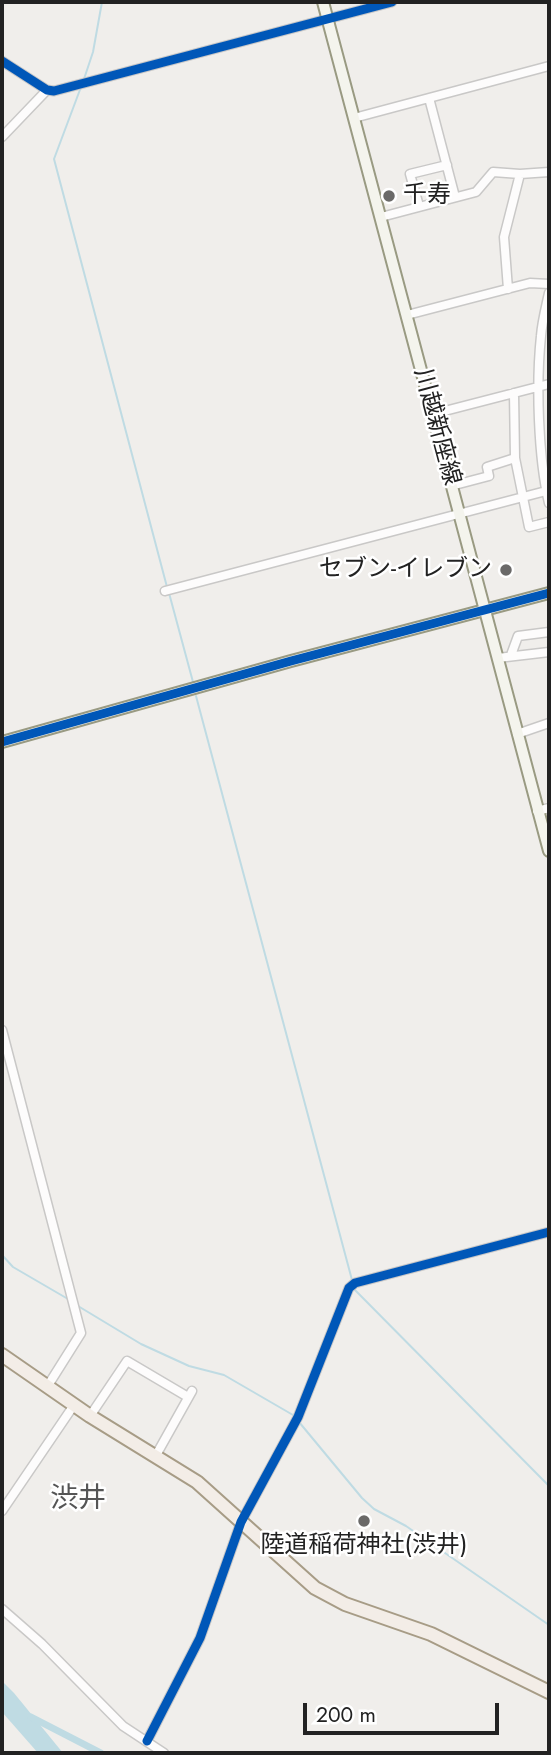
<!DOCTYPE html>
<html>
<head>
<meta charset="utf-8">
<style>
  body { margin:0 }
  #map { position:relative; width:551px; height:1755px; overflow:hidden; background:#f0eeeb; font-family:Jost,sans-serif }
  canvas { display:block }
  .frame { position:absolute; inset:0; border:4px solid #222; pointer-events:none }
  .scale { position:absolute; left:303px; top:1703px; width:196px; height:32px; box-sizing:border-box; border:4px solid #222; border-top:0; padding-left:9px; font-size:21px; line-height:24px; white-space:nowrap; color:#222; -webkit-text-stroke:5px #fff; paint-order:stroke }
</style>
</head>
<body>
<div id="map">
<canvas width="551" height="1755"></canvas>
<div class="frame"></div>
<div class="scale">200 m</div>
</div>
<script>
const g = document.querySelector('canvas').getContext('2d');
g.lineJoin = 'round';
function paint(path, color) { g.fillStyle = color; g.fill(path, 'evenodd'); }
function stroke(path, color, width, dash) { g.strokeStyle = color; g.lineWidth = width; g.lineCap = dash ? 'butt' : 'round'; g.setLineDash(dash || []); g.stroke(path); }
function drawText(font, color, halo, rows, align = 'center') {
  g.font = font + ' Jost,"Noto Sans JP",sans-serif'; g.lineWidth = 5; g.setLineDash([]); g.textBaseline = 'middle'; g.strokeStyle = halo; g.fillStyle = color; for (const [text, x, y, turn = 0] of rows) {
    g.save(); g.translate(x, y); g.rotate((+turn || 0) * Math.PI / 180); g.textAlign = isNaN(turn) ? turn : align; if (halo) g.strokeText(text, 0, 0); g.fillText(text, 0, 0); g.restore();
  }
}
const water = new Path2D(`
  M2 1681 14 1693 63 1753H38L2 1712Z`);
const stream = new Path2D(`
  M84 79 93 52 102 2
  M81 87 54 159 167 587
  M169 593 193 682
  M196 696 352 1280
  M2 1255 13 1267 68 1299
  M354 1289 549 1486
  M78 1306 141 1344 189 1366 224 1375 293 1415
  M299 1422 362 1498 374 1509 406 1526 549 1625`);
const canal = new Path2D(`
  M31 1717 101 1753`);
const street = new Path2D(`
  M2 61 47 90 54 91 392 2
  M429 98 455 197
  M354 118 549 66
  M2 137 47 90
  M419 206 410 174 447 165
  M381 217 476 192 493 172 520 174 549 172
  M508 289 504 237 520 174
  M549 293C546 307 542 322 541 336 536 383 538 457 549 503
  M407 315 530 283 549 284
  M514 393 515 458 529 527 549 522
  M433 414 549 384
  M451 486 489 476 487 467 515 458
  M165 591 546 491
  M511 655 518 636 549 632
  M498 658 549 652
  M517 734 549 723
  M537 811 549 808
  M2 1030 81 1333 47 1387
  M90 1416 127 1361 188 1397
  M155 1457 192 1391
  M2 1511 74 1405
  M2 1609 42 1644 123 1726 164 1753
  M147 1741 200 1638 241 1522 298 1417 349 1288 355 1283 549 1232`);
const secondary = new Path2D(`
  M323 2 549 851
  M2 742 291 661 549 593`);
const primary = new Path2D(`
  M2 1355 90 1416 197 1482 315 1588 345 1604 431 1634 549 1692`);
const cycleway = new Path2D(`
  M2 61 47 90 54 91 392 2
  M2 742 291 661 549 593
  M147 1741 200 1638 241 1522 298 1417 349 1288 355 1283 549 1232`);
const markers = [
  [389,196,7,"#6a6968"],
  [506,570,7,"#6a6968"],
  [364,1521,7,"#6a6968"]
];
const poiNames = [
  ["千寿",403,196],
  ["セブン-イレブン",492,570,"right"],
  ["陸道稲荷神社(渋井)",364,1546,"center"]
];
const streetNames = [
  ["川越新座線",436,427,75]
];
const quarterNames = [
  ["渋井",78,1500]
];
paint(water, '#bfdbe3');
stroke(stream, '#bfdbe3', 2);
stroke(canal, '#bfdbe3', 7);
stroke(street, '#c9c8c7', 11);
stroke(secondary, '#999a82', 14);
stroke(primary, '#a79c86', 16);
stroke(street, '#fdfcfc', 8);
stroke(secondary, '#f4f4ed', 10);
stroke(primary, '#f3ede7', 12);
stroke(cycleway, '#0057b8', 9);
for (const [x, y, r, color] of markers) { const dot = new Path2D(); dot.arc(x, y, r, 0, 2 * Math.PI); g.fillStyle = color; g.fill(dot); stroke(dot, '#fff', 2.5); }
drawText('24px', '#222', '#fff', poiNames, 'left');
drawText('24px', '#222', '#fff', streetNames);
drawText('28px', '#555', '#fff', quarterNames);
</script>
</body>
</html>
